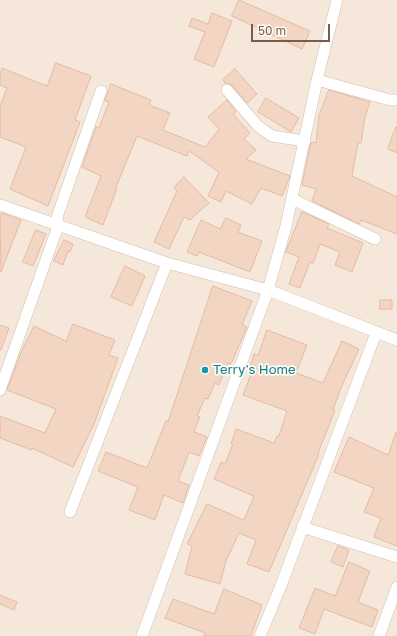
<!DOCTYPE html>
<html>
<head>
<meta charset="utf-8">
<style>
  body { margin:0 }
  #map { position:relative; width:397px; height:636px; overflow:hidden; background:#fdf6ec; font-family:"Golos Text",sans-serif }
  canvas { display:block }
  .scale { position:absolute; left:251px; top:24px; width:79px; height:18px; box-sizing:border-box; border:2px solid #7a5c4d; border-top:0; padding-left:5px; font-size:12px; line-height:14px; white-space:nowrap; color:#7a5c4d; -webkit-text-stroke:3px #fffaf3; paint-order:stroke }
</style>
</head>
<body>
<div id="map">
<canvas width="397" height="636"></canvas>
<div class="scale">50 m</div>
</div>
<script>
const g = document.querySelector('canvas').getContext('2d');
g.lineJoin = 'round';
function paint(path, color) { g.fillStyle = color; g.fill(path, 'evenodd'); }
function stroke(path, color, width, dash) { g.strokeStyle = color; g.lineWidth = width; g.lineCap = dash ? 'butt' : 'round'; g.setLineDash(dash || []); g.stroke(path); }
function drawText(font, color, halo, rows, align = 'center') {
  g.font = font + ' "Golos Text",sans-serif'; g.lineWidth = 3.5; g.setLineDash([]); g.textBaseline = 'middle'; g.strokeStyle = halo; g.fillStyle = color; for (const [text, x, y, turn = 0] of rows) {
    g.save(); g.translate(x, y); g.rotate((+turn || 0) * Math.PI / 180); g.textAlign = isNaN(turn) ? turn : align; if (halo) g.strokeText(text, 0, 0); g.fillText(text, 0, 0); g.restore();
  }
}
const residential = new Path2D(`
  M0 0H397V636H0Z`);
const building = new Path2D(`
  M239 0 310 31 302 49 232 16Z
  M212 13 232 21 214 67 194 59 205 32 189 26 192 18 208 24Z
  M56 63 91 76 75 120 80 122 48 206 10 189 26 147 0 137V106L7 88 0 85V74L2 68 47 86Z
  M235 69 257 94 247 103 232 85 225 83 223 80Z
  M111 84 151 100 149 105 170 113 163 130 205 147 219 129 208 117 227 100 236 112 233 114 250 133 244 139 256 150 246 159 290 176 282 196 261 188 252 204 226 191 221 202 208 196 219 172 189 151 187 156 137 136 116 187 117 188 103 225 85 217 101 176 82 167 96 127 99 128 109 102 105 101Z
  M329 90 370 102 365 117 361 143H358L352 176 397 197V234L361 220 359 224 312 201 316 189 302 185 310 146 312 142 316 143 319 116Z
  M266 98 299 118 291 132 258 112Z
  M396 127H397V153L388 149Z
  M184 177 209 203 190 220 184 217 169 249 154 242 177 191 174 188Z
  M302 212 329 224 327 228 363 243 352 272 335 265 340 252 320 244 313 263 310 262 300 288 289 284 299 257 286 252Z
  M2 213 21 220 1 272 0 220Z
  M226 218 241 225 238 232 262 241 250 272 199 252 197 256 187 252 201 220 220 229Z
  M36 230 46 234 33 266 23 262Z
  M64 240 73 244 70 252 68 251 63 265 54 261Z
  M125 266 145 276 132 306 111 297Z
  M213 286 252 301 242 325 247 327 231 364 228 363 219 385 215 383 208 399 205 398 197 416 200 417 194 432 207 437 199 456 189 452 178 481 189 485 183 503 164 495 155 520 129 510 138 487 98 471 106 452 147 468 166 421H168Z
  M380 300H392V309H380Z
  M73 324 115 340 109 355 118 358 94 424 73 467 32 448 31 450 0 438V416L45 433 56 409 7 390 22 350 34 326 66 341Z
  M0 325 9 328 1 350H0Z
  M267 330 307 345 296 373 323 383 342 341 359 349 340 390 333 410H335L318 453 319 454 269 572 247 564 256 540 239 533 226 561 220 584 185 574 192 546 187 544 207 504 244 520 254 496 214 479 221 462 225 464 233 444H231L236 429 274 443 277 436H279L287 411 243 395 251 374 248 373 254 354 258 355Z
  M396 433H397V546L374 537 381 518 364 512 374 488 334 472 349 437 388 455Z
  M338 546 349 550 343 567 331 562Z
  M349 562 370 571 358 602 378 610 372 627 324 609 315 634 299 628 315 588 335 596Z
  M224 589 262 605 251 636H204L205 633 165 618 173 599 214 614Z
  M0 595 17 602 14 610 0 604Z`);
const street = new Path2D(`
  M317 80 390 100H397
  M227 90 258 126 272 136 305 141
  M292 199 375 239
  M0 205 167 263 268 290 397 340
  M0 390 58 226 57 217 101 91
  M70 512 167 263
  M302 527 397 557
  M142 636 268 290 286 226 317 80 337 0
  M260 636 280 588 376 333
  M379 636 397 587`);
const markers = [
  [205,370,4,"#0f9aa8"]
];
const cultureNames = [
  ["Terry's Home",213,370]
];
paint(residential, '#f5e8da');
paint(building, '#f3d5c3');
stroke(building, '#e6bba3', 1);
stroke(street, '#d1beb0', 12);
stroke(street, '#fff', 11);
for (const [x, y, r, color] of markers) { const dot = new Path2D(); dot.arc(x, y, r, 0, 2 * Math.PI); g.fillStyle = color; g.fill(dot); stroke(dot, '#fffaf3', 1.5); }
drawText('13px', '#0d838f', '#fffaf3', cultureNames, 'left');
</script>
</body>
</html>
